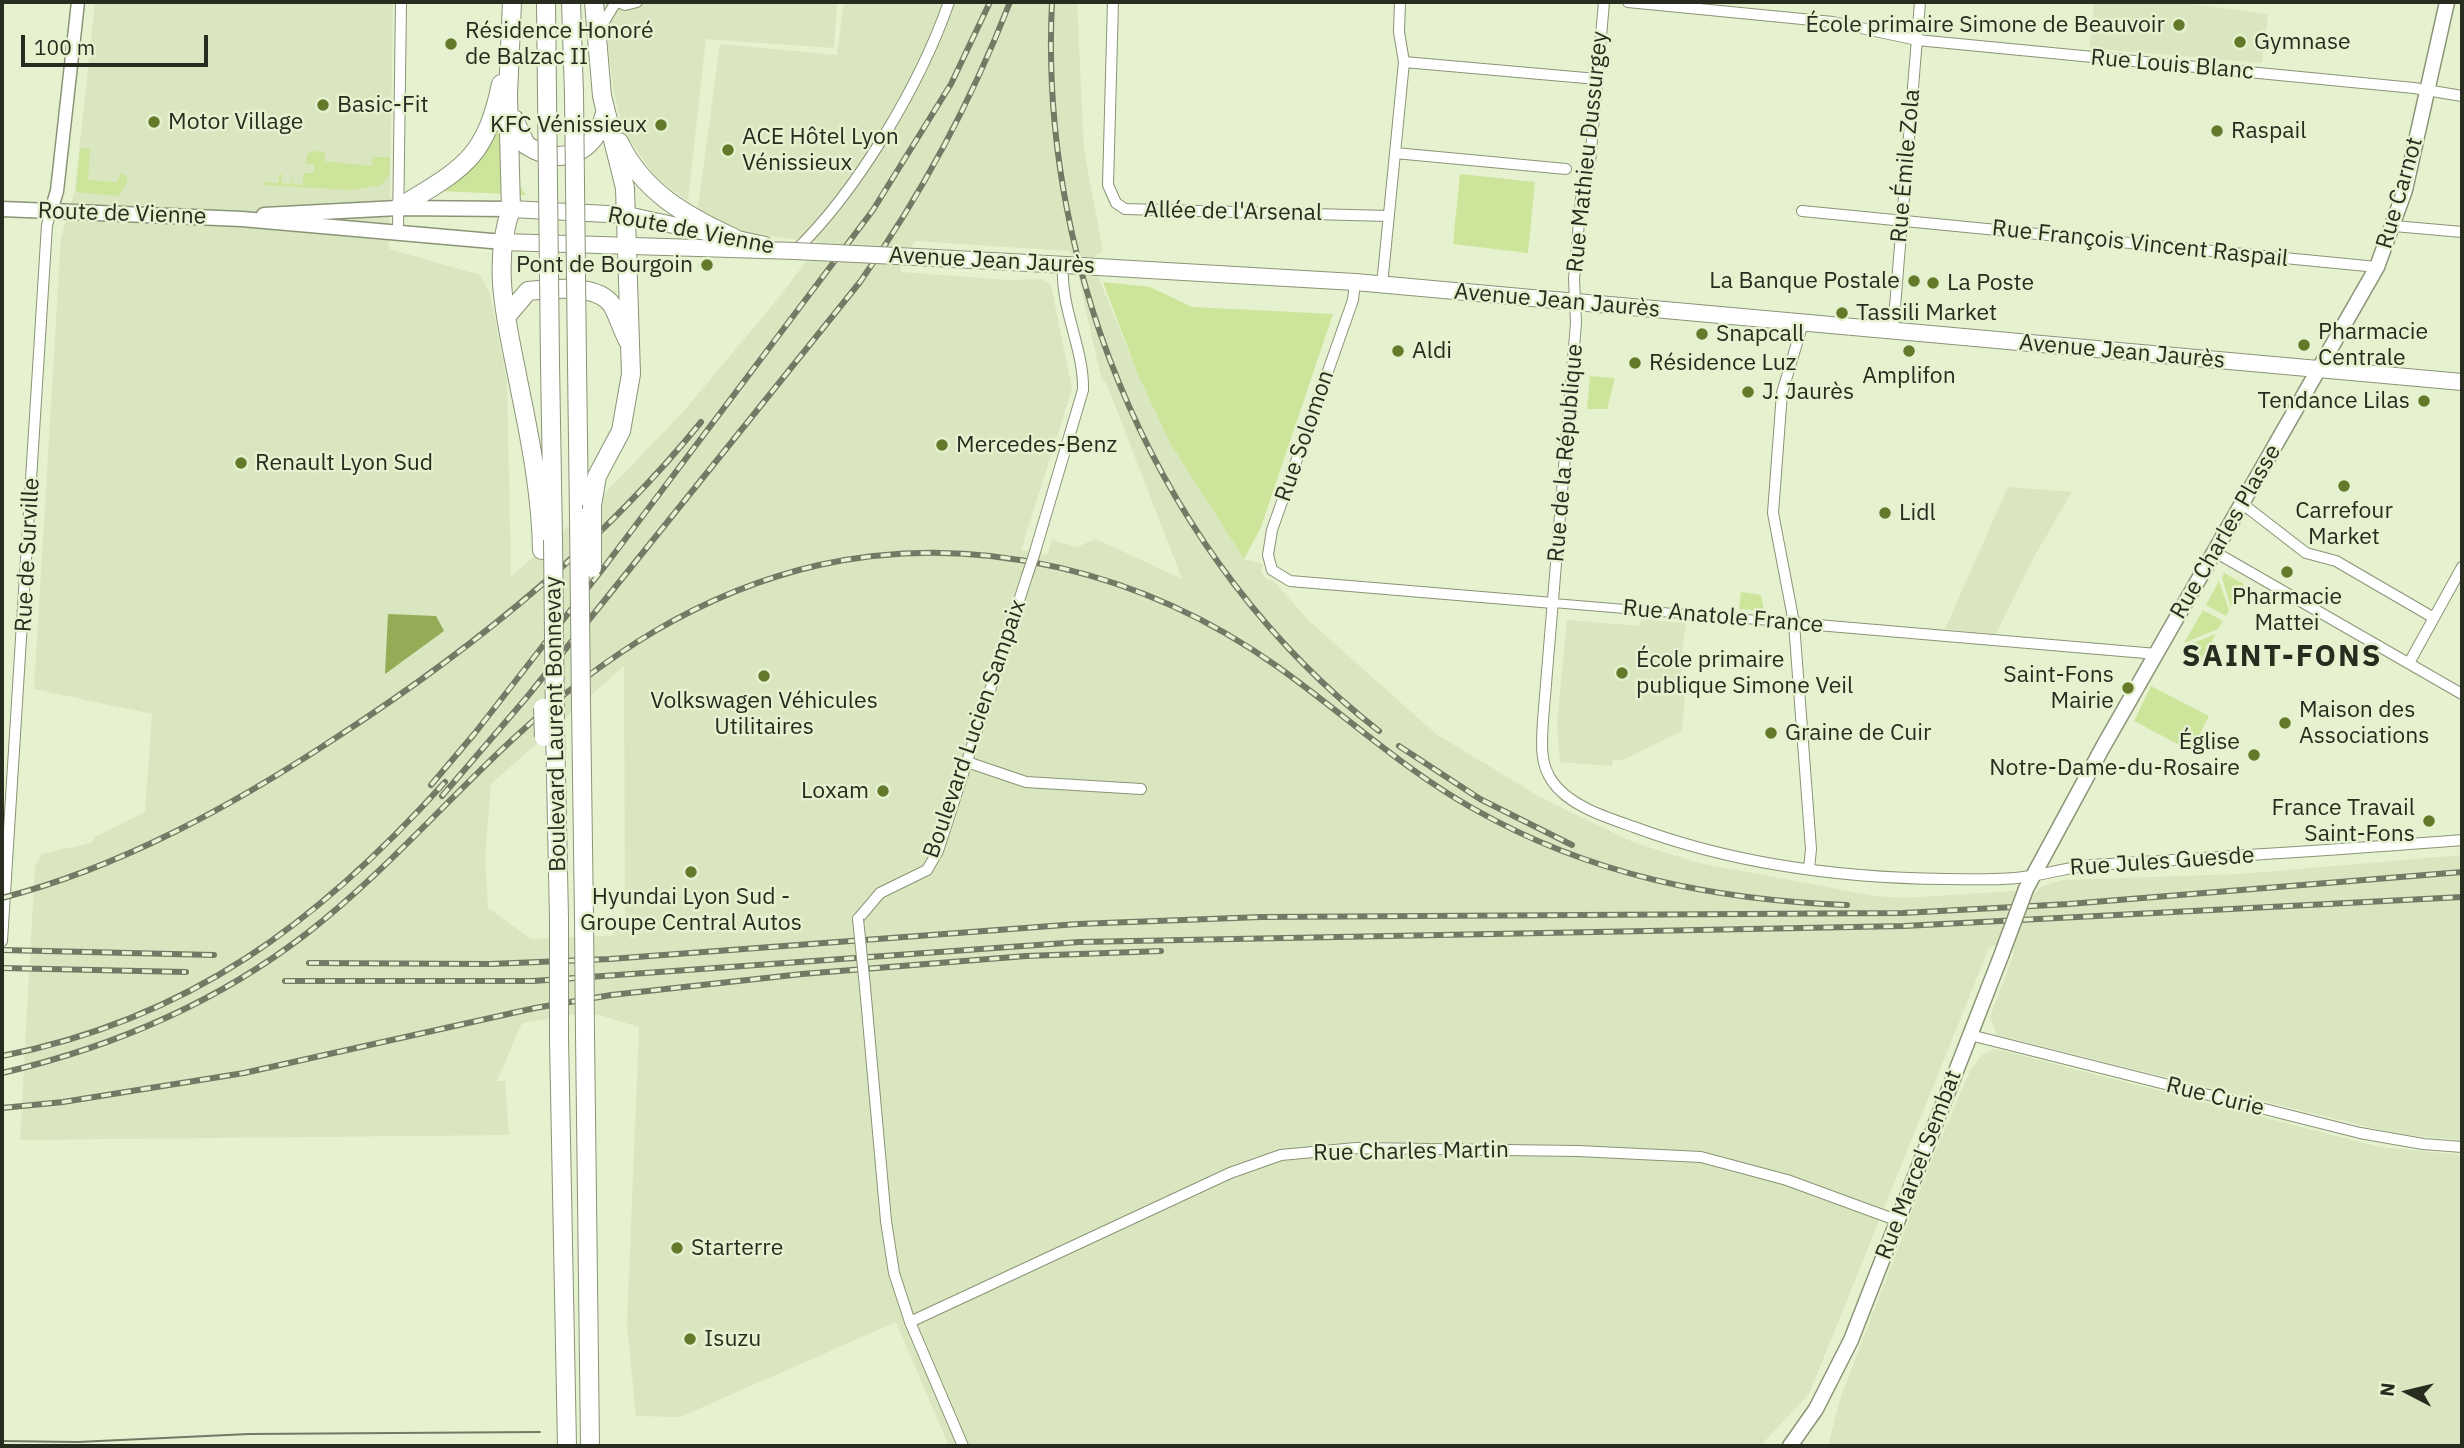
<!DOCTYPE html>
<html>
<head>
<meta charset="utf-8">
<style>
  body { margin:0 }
  #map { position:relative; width:2464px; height:1448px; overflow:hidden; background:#e6f1d0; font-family:"IBM Plex Sans",sans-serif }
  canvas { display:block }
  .frame { position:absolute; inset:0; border:4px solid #282c1f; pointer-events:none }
  .north { position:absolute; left:2373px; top:1357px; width:70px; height:70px; -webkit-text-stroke:5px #e6f1d0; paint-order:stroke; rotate:277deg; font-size:19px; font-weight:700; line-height:28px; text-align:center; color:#282c1f }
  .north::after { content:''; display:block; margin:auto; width:24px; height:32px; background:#282c1f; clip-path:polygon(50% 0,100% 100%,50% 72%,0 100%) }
  .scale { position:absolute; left:21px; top:35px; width:187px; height:32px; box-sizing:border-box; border:4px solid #282c1f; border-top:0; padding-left:9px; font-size:21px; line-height:24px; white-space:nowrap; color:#282c1f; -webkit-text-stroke:5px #e6f1d0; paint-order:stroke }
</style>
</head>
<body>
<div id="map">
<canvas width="2464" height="1448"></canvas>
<div class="frame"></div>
<div class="north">N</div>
<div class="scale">100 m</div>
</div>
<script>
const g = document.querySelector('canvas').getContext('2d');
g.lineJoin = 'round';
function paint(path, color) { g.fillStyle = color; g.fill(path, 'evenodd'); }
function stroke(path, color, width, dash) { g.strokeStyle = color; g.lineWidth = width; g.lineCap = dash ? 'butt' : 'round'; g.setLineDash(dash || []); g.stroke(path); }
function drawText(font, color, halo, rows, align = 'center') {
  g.font = font + ' "IBM Plex Sans",sans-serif'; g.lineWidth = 5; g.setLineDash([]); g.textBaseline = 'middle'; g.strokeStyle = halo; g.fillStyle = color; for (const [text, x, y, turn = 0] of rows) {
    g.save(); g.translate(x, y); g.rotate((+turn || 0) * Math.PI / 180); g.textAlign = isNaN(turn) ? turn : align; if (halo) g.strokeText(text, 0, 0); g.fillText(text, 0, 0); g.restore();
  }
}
const built = new Path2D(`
  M95 2H393L389 249 480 275 490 294 507 381 511 577 603 495 683 412 781 295 820 242 739 233 697 214 720 44 837 55 844 2H1077L1084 150 1103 251 1091 259 1138 375 1170 443 1244 559 1263 564 1261 572 1267 580H1273L1308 620 1436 734 1540 797 1635 843 1699 863 1875 896 1904 898 2015 891 2017 897H2032L2040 887 2063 880 2241 874 2462 855V1140L2397 1134 1997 1035 1990 1017 2014 953 2012 946 1999 943 1989 948 1809 1394 1760 1446H949L896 1322 680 1417 636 1416 627 1325 639 1027 589 1012 522 1023 497 1081H505L509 1135 20 1140 35 866 42 854 91 843 95 837 145 812 152 714 34 689 61 238 75 190ZM915 241 1069 251 1074 258 1102 381 1106 382 1182 579 1096 539 1077 547 1052 540 1047 555 1021 550 1072 389 1051 285 1042 279 1009 280 901 272V265ZM624 666 625 919 611 936 531 939 488 908 485 856 491 784Z
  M603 2H837L834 48 706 39 688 201 656 178 624 132 614 94Z
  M2094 2H2177L2268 14 2262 63 2090 48Z
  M2008 487 2072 492 2031 562 1996 634 1945 629Z
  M1641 619 1686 623 1682 652 1687 653 1675 692 1685 694 1682 731 1623 760 1613 759 1612 766 1560 762 1557 724 1567 620 1640 626Z
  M1995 1049 2380 1147 2462 1155V1446H1828L1841 1396 1933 1157 1970 1071 1982 1055Z`);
const green = new Path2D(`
  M500 120 509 171 526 195 441 191C469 171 484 151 500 120Z
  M80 148 90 149 88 180 117 182 120 173 127 176V182L118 196 76 192Z
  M309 151 325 152 324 161 372 166 373 157H390V175L381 185 350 190 263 185V182L278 183 279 174H282L281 183 291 184 294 175 293 184 302 185 304 173H314V164L305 163Z
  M1460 174 1535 182 1528 253 1453 244Z
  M1103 282 1150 287 1192 307 1333 314 1261 527 1244 559 1170 443 1138 375Z
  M1590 376 1615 378 1607 409H1587Z
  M2224 573 2244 584 2231 607 2222 578Z
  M2219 581 2229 610 2226 616 2206 605Z
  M1741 592 1761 595 1764 611 1739 609Z
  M2203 610 2223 621 2218 629 2184 643Z
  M2216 634 2200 661 2180 650 2182 647Z
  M2151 686 2209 716 2191 751 2134 721Z`);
const water = new Path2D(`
  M388 614 436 616 444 631 385 674Z`);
const pedestrian = new Path2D(`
  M1553 603 1794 623`);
const minor = new Path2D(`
  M618 2 625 5 637 2
  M1113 2 1108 185 1116 203 1125 209 1388 216
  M1400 2 1399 32 1404 62 1597 79
  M1604 2 1590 162 1581 199 1574 279 1576 323 1543 720C1542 741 1539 762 1552 781 1569 806 1606 817 1634 827 1733 864 1840 878 1946 879 1973 879 2003 881 2030 876 2051 873 2071 867 2092 865 2216 857 2339 850 2462 840
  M1628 2 1833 22 1917 40 2414 88 2462 96
  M600 28 616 2
  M1395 153 1566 169
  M1802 211 2377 267
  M2394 226 2462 232
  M398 231 401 2
  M795 251C858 190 920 85 949 2
  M1355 282 1353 300 1272 530 1268 555 1272 570 1290 581 1553 603
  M1382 285 1404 62
  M1803 323 1782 393 1773 513 1794 623 1811 849 1809 869
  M1893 331 1920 2
  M2244 505 2306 553 2336 561 2434 618
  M2215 552 2462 694
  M1034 555 1083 390C1084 348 1060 308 1063 265
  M1794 623 2157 654
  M2409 663 2462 567
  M967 762 1026 782 1141 789
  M858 919 880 893 927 870 938 851 1027 576
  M2 941 47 225 51 211
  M865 987 886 1221 894 1273 910 1322 963 1446
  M1970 1035 2360 1133 2423 1144 2462 1147
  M910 1322 1230 1173 1281 1155 1356 1148 1578 1151 1701 1157 1787 1180 1896 1220`);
const tertiary = new Path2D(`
  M51 211 57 191 78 2`);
const secondary = new Path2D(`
  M2 209 242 219 503 242
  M264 215 398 208 511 209
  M2026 889 2104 745 2377 267 2405 190 2447 2
  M1790 1446 1816 1409 1851 1340 2001 956`);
const primary = new Path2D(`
  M511 209 627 215 765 245
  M503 242 795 251
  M917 257 1066 265
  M1098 267 1355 282 2462 382`);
const trunk = new Path2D(`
  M512 2 508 95 511 209C490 269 509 330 520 390 531 443 541 496 542 550
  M546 2 547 94
  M571 2 574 94
  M514 119 526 145C562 168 595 153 605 113
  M619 142C643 192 686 216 734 238
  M398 208C461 169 485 161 501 84
  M506 317 528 291C551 289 597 283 612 305 618 316 622 329 628 341
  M550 363 553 540
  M577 364 579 517
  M592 505 597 476 621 431 631 374 625 188 602 96 594 2
  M581 704 584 918
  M555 727 559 919
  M585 1034 590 1446
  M559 1039 567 1446`);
const tram = new Path2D(`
  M2 1441 78 1442 249 1434 540 1432`);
const rail = new Path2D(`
  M1052 2C1038 276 1162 562 1379 731
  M1399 746 1480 799 1572 845
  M431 785 475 733 605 566 873 210 951 84 990 2
  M442 796 527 697 860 282C922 194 971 102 1010 2
  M2 898C121 867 232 806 334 739 470 651 599 548 701 422
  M2 950 214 955
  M309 963 490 964 610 959 1078 924 1261 917 1903 913 2069 904 2462 872
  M2 968 186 972
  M285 981H533L1079 942 1904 926 2462 897
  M2 1056C190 1019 319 922 445 782
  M2 1073C113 1047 215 1004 306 934 381 876 443 804 512 740 601 657 700 592 819 565 980 530 1146 573 1278 667 1344 714 1404 770 1474 809 1590 875 1715 900 1847 905
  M2 1108 63 1102 244 1073 535 1008 611 995 802 974 1026 956 1161 951`);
const minorBridge = new Path2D(`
  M1027 576 1034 555
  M858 919 865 987`);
const secondaryBridge = new Path2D(`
  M2001 956 2026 889`);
const primaryBridge = new Path2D(`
  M795 251 917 257
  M1066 265 1098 267`);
const trunkBridge = new Path2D(`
  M547 94 550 363
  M574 94 577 364
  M592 505V568
  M579 517 581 704
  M553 540 555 727
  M543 708 544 737
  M584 918 585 1034
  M559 919V1039`);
const markers = [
  [2179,25,7,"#647a2a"],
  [2240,42,7,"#647a2a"],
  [451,44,7,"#647a2a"],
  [323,105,7,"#647a2a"],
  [154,122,7,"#647a2a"],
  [661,125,7,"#647a2a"],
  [2217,131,7,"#647a2a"],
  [728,150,7,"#647a2a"],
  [707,265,7,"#647a2a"],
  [1914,281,7,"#647a2a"],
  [1933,283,7,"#647a2a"],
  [1842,313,7,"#647a2a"],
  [1702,334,7,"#647a2a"],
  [2304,345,7,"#647a2a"],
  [1398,351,7,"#647a2a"],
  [1909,351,7,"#647a2a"],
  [1635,363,7,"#647a2a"],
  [1748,392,7,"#647a2a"],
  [2424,401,7,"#647a2a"],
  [942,445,7,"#647a2a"],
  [241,463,7,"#647a2a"],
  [2344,486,7,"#647a2a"],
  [1885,513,7,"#647a2a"],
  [2287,572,7,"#647a2a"],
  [1622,673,7,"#647a2a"],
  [764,676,7,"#647a2a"],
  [2128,688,7,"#647a2a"],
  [2285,723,7,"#647a2a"],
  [1771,733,7,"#647a2a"],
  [2254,755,7,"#647a2a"],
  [883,791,7,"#647a2a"],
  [2429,821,7,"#647a2a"],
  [691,872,7,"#647a2a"],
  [677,1248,7,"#647a2a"],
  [690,1339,7,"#647a2a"]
];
const poiNames = [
  ["École primaire Simone de Beauvoir",2165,25,"right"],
  ["Résidence Honoré",465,31],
  ["de Balzac II",465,57],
  ["Gymnase",2254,42],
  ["Basic-Fit",337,105],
  ["Motor Village",168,122],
  ["KFC Vénissieux",647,125,"right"],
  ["Raspail",2231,131],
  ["ACE Hôtel Lyon",742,137],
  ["Vénissieux",742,163],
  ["Pont de Bourgoin",693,265,"right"],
  ["La Banque Postale",1900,281,"right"],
  ["La Poste",1947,283],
  ["Tassili Market",1856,313],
  ["Pharmacie",2318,332],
  ["Centrale",2318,358],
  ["Snapcall",1716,334],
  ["Aldi",1412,351],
  ["Résidence Luz",1649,363],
  ["Amplifon",1909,376,"center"],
  ["J. Jaurès",1762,392],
  ["Tendance Lilas",2410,401,"right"],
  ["Mercedes-Benz",956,445],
  ["Renault Lyon Sud",255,463],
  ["Carrefour",2344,511,"center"],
  ["Market",2344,537,"center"],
  ["Lidl",1899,513],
  ["Pharmacie",2287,597,"center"],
  ["Mattei",2287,623,"center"],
  ["École primaire",1636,660],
  ["publique Simone Veil",1636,686],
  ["Saint-Fons",2114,675,"right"],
  ["Mairie",2114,701,"right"],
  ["Volkswagen Véhicules",764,701,"center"],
  ["Utilitaires",764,727,"center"],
  ["Maison des",2299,710],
  ["Associations",2299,736],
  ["Graine de Cuir",1785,733],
  ["Église",2240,742,"right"],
  ["Notre-Dame-du-Rosaire",2240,768,"right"],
  ["Loxam",869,791,"right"],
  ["France Travail",2415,808,"right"],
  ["Saint-Fons",2415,834,"right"],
  ["Hyundai Lyon Sud -",691,897,"center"],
  ["Groupe Central Autos",691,923,"center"],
  ["Starterre",691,1248],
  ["Isuzu",704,1339]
];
const streetNames = [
  ["Rue Louis Blanc",2172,65,5],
  ["Rue Mathieu Dussurgey",1588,152,-84],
  ["Rue Émile Zola",1906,166,-85],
  ["Rue Carnot",2400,193,-74],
  ["Allée de l'Arsenal",1233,212,1],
  ["Route de Vienne",122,214,2],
  ["Route de Vienne",691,231,11],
  ["Rue François Vincent Raspail",2140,244,6],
  ["Avenue Jean Jaurès",992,261,3],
  ["Avenue Jean Jaurès",1557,301,5],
  ["Avenue Jean Jaurès",2122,352,5],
  ["Rue Solomon",1305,436,-71],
  ["Rue de la République",1566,453,-85],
  ["Rue Charles Plasse",2226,532,-60],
  ["Rue de Surville",28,555,-87],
  ["Rue Anatole France",1723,617,5],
  ["Boulevard Laurent Bonnevay",556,724,-91],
  ["Boulevard Lucien Sampaix",975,729,-71],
  ["Rue Jules Guesde",2162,862,-4],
  ["Rue Curie",2215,1097,14],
  ["Rue Charles Martin",1411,1152,-1],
  ["Rue Marcel Sembat",1919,1165,-69]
];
const districtNames = [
  ["SAINT-FONS",2282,657]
];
paint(built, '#d9e6bf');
paint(green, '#cde59a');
paint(water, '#93ac55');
stroke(pedestrian, '#8a9476', 10);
stroke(minor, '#8a9476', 12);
stroke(tertiary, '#8a9476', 15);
stroke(secondary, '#8a9476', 17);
stroke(primary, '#8a9476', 18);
stroke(trunk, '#8a9476', 20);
stroke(pedestrian, '#fff', 8);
stroke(minor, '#fff', 10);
stroke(tertiary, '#fff', 12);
stroke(secondary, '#fff', 14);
stroke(primary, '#fff', 16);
stroke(trunk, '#fff', 18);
stroke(tram, '#737965', 2);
stroke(rail, '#737965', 6);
stroke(rail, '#e6f1d0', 3.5, [10]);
stroke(minorBridge, '#8a9476', 12, []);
stroke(secondaryBridge, '#8a9476', 17, []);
stroke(primaryBridge, '#8a9476', 18, []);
stroke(trunkBridge, '#8a9476', 20, []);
stroke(minorBridge, '#fff', 10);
stroke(secondaryBridge, '#fff', 14);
stroke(primaryBridge, '#fff', 16);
stroke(trunkBridge, '#fff', 18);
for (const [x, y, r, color] of markers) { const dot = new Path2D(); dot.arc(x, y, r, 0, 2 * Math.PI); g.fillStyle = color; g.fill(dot); stroke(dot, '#e6f1d0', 2.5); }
drawText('23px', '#282c1f', '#e6f1d0', poiNames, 'left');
drawText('23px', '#282c1f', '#e6f1d0', streetNames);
g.letterSpacing = '2px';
drawText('bold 30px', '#282c1f', '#e6f1d0', districtNames);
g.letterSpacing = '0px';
</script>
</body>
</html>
